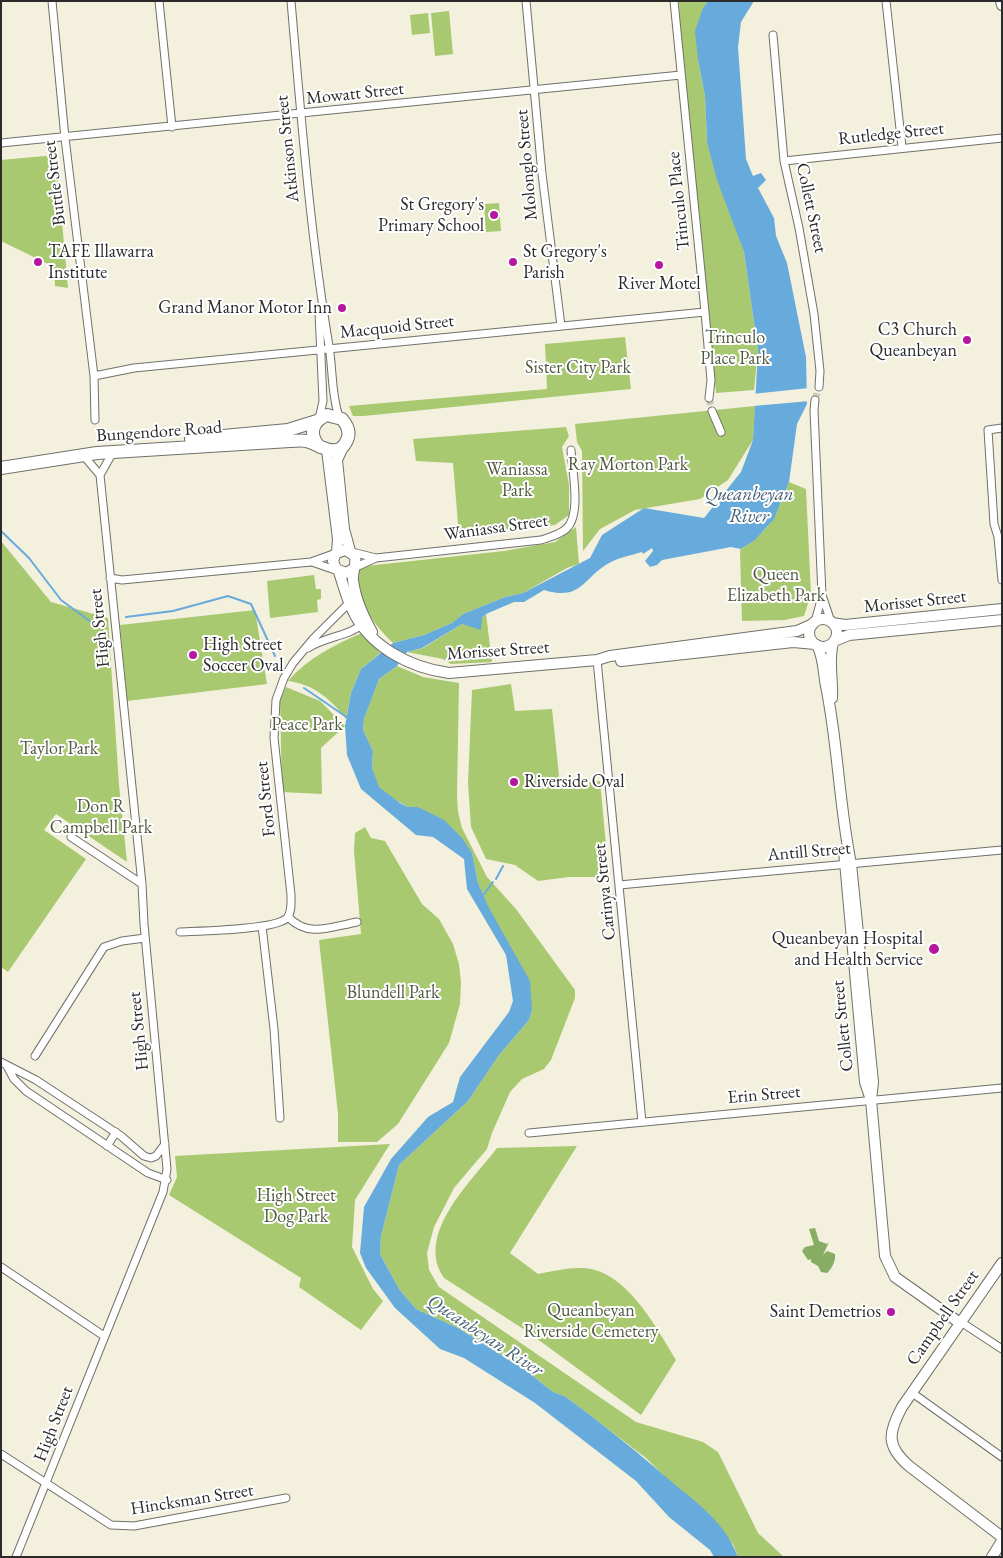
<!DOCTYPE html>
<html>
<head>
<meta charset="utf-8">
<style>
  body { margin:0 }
  #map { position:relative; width:1003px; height:1558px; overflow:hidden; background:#f3f0de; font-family:"EB Garamond",serif }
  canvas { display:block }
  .frame { position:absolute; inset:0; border:2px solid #2b2b2b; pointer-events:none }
</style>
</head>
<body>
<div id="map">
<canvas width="1003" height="1558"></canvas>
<div class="frame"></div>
</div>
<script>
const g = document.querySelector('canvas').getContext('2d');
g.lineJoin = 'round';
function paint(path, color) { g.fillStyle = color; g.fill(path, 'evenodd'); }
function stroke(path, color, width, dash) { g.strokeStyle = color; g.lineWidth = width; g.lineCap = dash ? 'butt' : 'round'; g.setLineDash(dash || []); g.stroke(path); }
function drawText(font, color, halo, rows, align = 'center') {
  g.font = font + ' "EB Garamond",serif'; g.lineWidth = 4; g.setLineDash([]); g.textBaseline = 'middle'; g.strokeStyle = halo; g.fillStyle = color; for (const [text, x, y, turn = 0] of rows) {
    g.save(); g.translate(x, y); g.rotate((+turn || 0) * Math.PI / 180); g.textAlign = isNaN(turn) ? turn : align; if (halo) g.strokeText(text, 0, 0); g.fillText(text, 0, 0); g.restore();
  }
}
const green = new Path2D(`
  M679 1H708L703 8 698 60 705 96 707 142 744 252 758 350 754 390 716 393 680 40Z
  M449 11 453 54 435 56 431 13Z
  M428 13 430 33 412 35 410 15Z
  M56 155 68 288 55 286 54 267 1 241V160Z
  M499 203 501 231 486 232 484 204Z
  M625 337 631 389 364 416H353L349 406 547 389 545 344Z
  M755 406 753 440 728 480 700 499 635 510 600 529 583 551 582 451 577 442 575 424Z
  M566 427 569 436 562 447 569 485V515L555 525 459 536 453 463 416 461 413 439Z
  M789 482 806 489 811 594 804 616 785 620 742 621 740 550C771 530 776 515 789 482Z
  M576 527 579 564 567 568 523 593 505 597 463 614 452 623 424 635 393 643C369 620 358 601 357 567L504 551 555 542Z
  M1 541 51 602 108 618 119 785 127 862 56 814 44 830 86 859 8 972 1 967Z
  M314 575 316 589H321V599L317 600 318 612 270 618 267 581Z
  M255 610 267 684 127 701 120 625Z
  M486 614 492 662 451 664 443 659 407 652 423 648 462 624 474 627Z
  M362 633C370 638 373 646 380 653L361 669 351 693 346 719C331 699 313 684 288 681 308 658 334 645 362 633Z
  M397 666 423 677 459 683 457 796 458 812 462 828 487 877 516 909 575 990V998L551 1060 544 1069 522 1079 510 1092 492 1133 487 1149 454 1188 434 1227 427 1253 429 1270 439 1287 636 1422 703 1442 718 1452 758 1533 784 1557H738L733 1544 646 1458 566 1397 553 1392 525 1370 458 1328 416 1309 399 1289 380 1254 381 1236 399 1165 468 1101 499 1055 529 1020 532 1010 478 883 472 853 427 813 418 807H408L389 796 379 787 375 779 372 768 373 751 363 730 364 719 379 679Z
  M511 684 515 711 552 709 560 785 600 781 609 877H569L538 881 515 865 486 859 471 827 468 783 472 690Z
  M286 687 320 701 345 726 321 748 322 794 282 792 280 701Z
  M365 827 371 838 385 841 422 904 439 919 453 944 459 964 461 983 460 1004 449 1043 398 1124 377 1142H338V1114L319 940 361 934 354 851 355 833Z
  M390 1144 355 1200 352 1247 373 1289 383 1301 361 1330 299 1287 301 1278 169 1195 177 1177 175 1156Z
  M577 1146 510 1253 538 1274C556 1271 577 1265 595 1270 631 1280 658 1330 676 1360L641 1415 525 1330 444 1278C414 1234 472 1181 497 1148Z`);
const forest = new Path2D(`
  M815 1228 819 1241 827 1244 829 1242 823 1255 827 1251 835 1254C836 1260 832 1269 827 1273L821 1272 818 1266 811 1262V1259L808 1260 802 1251 805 1247 814 1245 809 1229Z`);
const water = new Path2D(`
  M708 1H754L741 22 738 47 746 159 753 176 761 173 766 180 758 188 774 218 776 236 787 263 806 357 807 404 797 424 789 482 774 519 755 540 741 549 731 547 662 560 657 565 650 567 645 561 653 551 652 548 643 554 642 552C632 555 621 557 611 562 583 576 583 602 544 590L524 602H514L486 614 482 618 481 630 462 624 422 648 407 652 397 666 379 679 364 719 363 730 373 751 372 768 379 787 400 803 408 807H418L444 820 462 838 472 853 478 883 489 908 530 981 532 1010 529 1020 499 1055 468 1101 399 1165 381 1236 380 1254 399 1289 416 1309 458 1328 525 1370 553 1392 566 1397C598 1421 629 1445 659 1471 688 1497 724 1518 738 1557H714L710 1550 669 1517 636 1481 535 1403 464 1358 440 1349 395 1308 366 1268 360 1253 364 1207 391 1159 428 1117 453 1102 460 1077 509 1012 513 1001 506 955 467 889 464 859 433 837 416 835 361 789 347 755 345 726 351 693 361 669 393 643 424 635 452 623 463 614 505 597 523 593 590 558 602 535 644 508 704 518 741 472 753 440 758 350 744 252 717 180 707 142 705 96 698 60 695 31 703 8Z`);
const pier = new Path2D(`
  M809 388 810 401 753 406 752 394Z`);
const stream = new Path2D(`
  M1 531 29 558 61 600 91 622 104 621
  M126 617 173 611 228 596 251 604 275 656
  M304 688 348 718
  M496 879 503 866
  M484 894 493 882`);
const streetTunnel = new Path2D(`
  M709 398 712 411
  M815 400 819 387`);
const street = new Path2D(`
  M52 1 65 138 94 376 95 420
  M159 1 172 127
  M291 1C301 116 310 232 329 346 333 370 331 393 339 417
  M526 1 542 174 561 326
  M674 1 705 312 711 380 709 398
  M886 1 902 147
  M773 35 784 161 799 228 814 314 820 371 819 387
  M1 143 681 75
  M784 161 1002 138
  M94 376 134 368 705 312
  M815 400 814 410 822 595 831 622
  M712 411 721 432
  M319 419 323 401 319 312
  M1002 428 988 430 994 524 998 537 1002 580
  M100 475 113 452
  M352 552 376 558
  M312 562 338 571
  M354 568 376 558 541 540C550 537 559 535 566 529 582 515 572 470 571 450
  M110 578 122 580 311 562 336 553
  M815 622 822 596
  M308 648C324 637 349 636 361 625
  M597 660 642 1122
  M71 837 142 884
  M619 885 1002 850
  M288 917C309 938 330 927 357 922
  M262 926 274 1029 280 1118
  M180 932C200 931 275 930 287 918 292 912 291 903 291 895L274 738 276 700 284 678 293 663 313 639 349 603
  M35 1056 104 947 122 941 145 938
  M1 1062 36 1080 121 1136 144 1156 151 1158 156 1156 165 1144
  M7 1066 14 1079 26 1091 148 1173 167 1180
  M529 1133 1002 1088
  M107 1146 116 1132
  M1 1267 104 1336
  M961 1322 1002 1349
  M911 1392 1002 1457
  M1 1454 111 1525 134 1526 286 1498
  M16 1557 163 1192 167 1169 144 924 142 884 100 475 83 455`);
const secondary = new Path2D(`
  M1001 1 1002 5
  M344 445 337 460 344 529 350 551
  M327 450 338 539 337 553
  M353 569 346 573 336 569 333 561 336 553 346 550 355 556C357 565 352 571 353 580 355 598 363 616 372 632
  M339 572C343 584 346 597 352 609 369 647 411 668 449 673L597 660 610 656 797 631 813 624
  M809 633a14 14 0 1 1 28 0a14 14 0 1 1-28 0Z
  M832 623 845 625 1002 609
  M834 641 849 635 1002 620
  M817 645C824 658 823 671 826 686 838 744 839 805 851 864L873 1082 871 1100 885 1256 895 1277 960 1323
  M621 661 793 642 815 644
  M832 698C833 679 828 661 833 643
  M844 851 865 1082 870 1097
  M1002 1263 902 1407C888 1433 886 1446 909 1466L1002 1537
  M992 1557 1002 1541`);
const highway = new Path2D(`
  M191 439 288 430 317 421
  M1 468 97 453 290 441C295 441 301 440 306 441 319 444 338 461 347 440 351 432 347 425 342 419L327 415C312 421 308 435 320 447`);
const markers = [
  [494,215,5,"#b5179e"],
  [38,262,5,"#b5179e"],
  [513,262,5,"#b5179e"],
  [659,265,5,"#b5179e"],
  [342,308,5,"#b5179e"],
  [967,340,5,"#b5179e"],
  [193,655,5,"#b5179e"],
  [514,782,5,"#b5179e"],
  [934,949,6,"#b5179e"],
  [891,1312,5,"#b5179e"]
];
const streetNames = [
  ["Mowatt Street",355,94,-6],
  ["Rutledge Street",891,134,-6],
  ["Atkinson Street",288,149,-96],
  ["Molonglo Street",527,165,-95],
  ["Buttle Street",55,183,-97],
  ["Trinculo Place",679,201,-96],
  ["Collett Street",811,208,78],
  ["Macquoid Street",397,327,-6],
  ["Bungendore Road",159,432,-4],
  ["Waniassa Street",496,528,-8],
  ["Morisset Street",915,602,-6],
  ["High Street",100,628,-96],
  ["Morisset Street",498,651,-4],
  ["Ford Street",266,799,-96],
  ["Antill Street",809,852,-5],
  ["Carinya Street",605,892,-96],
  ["Collett Street",843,1026,-96],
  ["High Street",139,1031,-96],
  ["Erin Street",764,1095,-5],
  ["Campbell Street",943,1318,-55],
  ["High Street",54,1424,-69],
  ["Hincksman Street",192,1500,-9]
];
const poiNames = [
  ["St Gregory's",484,205],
  ["Primary School",484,226],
  ["TAFE Illawarra",48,252,"left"],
  ["Institute",48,273,"left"],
  ["St Gregory's",523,252,"left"],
  ["Parish",523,273,"left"],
  ["River Motel",659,284,"center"],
  ["Grand Manor Motor Inn",332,308],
  ["C3 Church",957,330],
  ["Queanbeyan",957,351],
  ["High Street",203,645,"left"],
  ["Soccer Oval",203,666,"left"],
  ["Riverside Oval",524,782,"left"],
  ["Queanbeyan Hospital",923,939],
  ["and Health Service",923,960],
  ["Saint Demetrios",881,1312]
];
const parkNames = [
  ["Trinculo",735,338],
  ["Place Park",735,359],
  ["Sister City Park",578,368],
  ["Ray Morton Park",628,465],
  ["Waniassa",517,470],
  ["Park",517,491],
  ["Queen",776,575],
  ["Elizabeth Park",776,596],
  ["Peace Park",307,725],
  ["Taylor Park",59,749],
  ["Don R",101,807],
  ["Campbell Park",101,828],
  ["Blundell Park",393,993],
  ["High Street",296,1196],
  ["Dog Park",296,1217],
  ["Queanbeyan",591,1311],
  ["Riverside Cemetery",591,1332]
];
const waterNames = [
  ["Queanbeyan",749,495],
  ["River",749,517],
  ["Queanbeyan River",485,1336,33]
];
paint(green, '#a9c971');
paint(forest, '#86ad63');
paint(water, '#67aadc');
paint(pier, '#f3f0de');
stroke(stream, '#67aadc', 2);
stroke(streetTunnel, '#cbc9ba', 7, [7, 3.5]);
stroke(street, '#71706a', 9);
stroke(secondary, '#71706a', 12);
stroke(highway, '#71706a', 14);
stroke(street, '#fff', 7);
stroke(secondary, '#fff', 10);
stroke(highway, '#fff', 12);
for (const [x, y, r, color] of markers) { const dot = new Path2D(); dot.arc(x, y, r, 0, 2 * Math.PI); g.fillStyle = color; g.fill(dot); stroke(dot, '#fff', 2); }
drawText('18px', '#2b2b2b', '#fff', streetNames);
drawText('18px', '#2b2b2b', '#fff', poiNames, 'right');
drawText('18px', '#515a40', '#fff', parkNames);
drawText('italic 19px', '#435e72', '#fff', waterNames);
</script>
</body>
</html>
